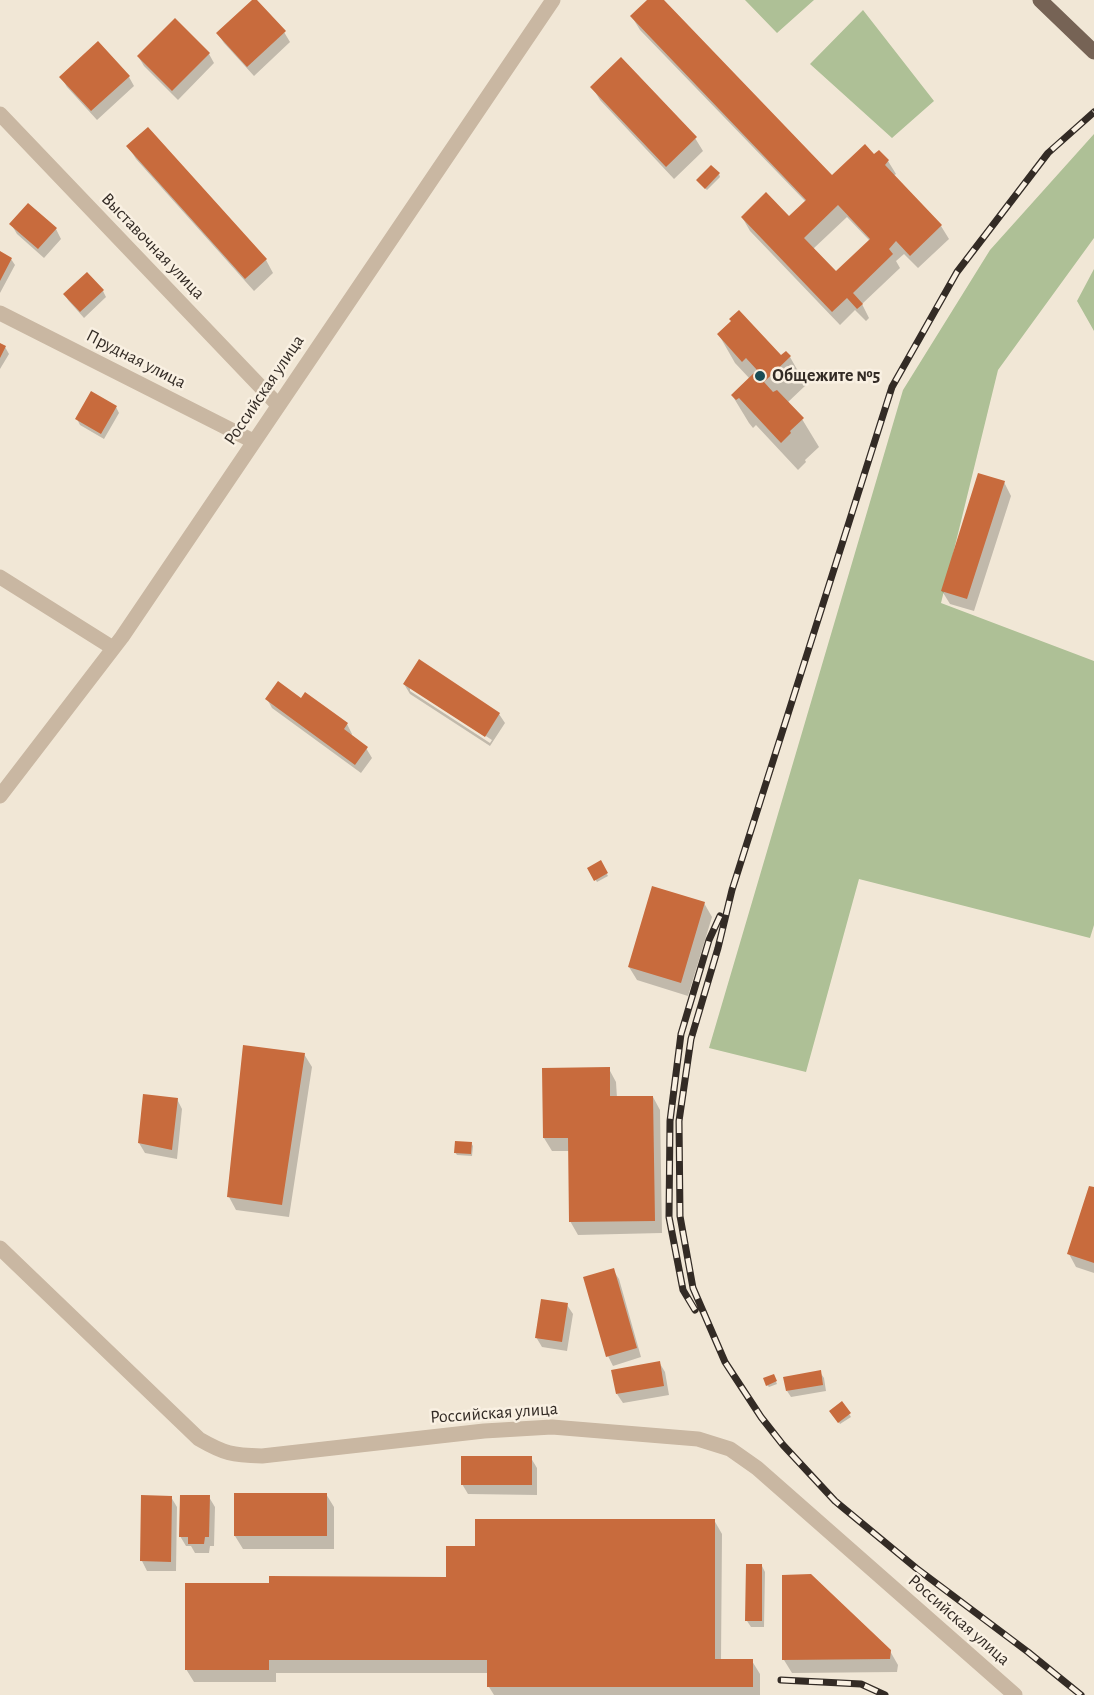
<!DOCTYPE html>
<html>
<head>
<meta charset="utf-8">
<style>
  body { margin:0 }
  canvas { display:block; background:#f1e7d6 }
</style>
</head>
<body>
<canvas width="1094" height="1695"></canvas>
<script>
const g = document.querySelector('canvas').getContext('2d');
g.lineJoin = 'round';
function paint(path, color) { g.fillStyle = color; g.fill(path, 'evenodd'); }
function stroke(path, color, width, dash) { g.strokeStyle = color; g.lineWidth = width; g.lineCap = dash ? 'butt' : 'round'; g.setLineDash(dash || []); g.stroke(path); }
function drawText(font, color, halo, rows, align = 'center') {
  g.font = font + ' "Alegreya Sans",sans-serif'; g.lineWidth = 5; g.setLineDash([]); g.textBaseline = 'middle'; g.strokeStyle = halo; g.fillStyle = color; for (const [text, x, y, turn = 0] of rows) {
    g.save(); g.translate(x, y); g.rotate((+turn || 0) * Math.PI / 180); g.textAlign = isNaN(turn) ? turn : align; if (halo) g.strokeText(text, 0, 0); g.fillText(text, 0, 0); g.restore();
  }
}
const green = new Path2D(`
  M745 0H814L777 33Z
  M863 10 934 101 892 138 810 64Z
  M1094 134V238L998 370 941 603 1094 661V925L1090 938 859 879 806 1072 709 1048 903 390 990 250Z
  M1094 269V331L1077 301Z`);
const shadow = new Path2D(`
  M649 0H662L832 177 874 156 879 152 888 161 896 174 893 176 941 226 949 239 918 268 904 254 896 261 900 268 862 304 869 318 866 321 855 310 840 325 750 231 742 217 789 218 806 202 640 30 632 17ZM847 217 870 241 836 274 813 249Z
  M284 32 290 42 254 76 224 43 218 34Z
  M209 54 214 63 178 100 144 66 138 56Z
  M61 77H129L134 86 97 120 67 87Z
  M592 87 695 138 703 151 674 179 600 100Z
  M128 146 266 260 273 273 254 291 136 159Z
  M719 174 720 177 707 190 700 183Z
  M11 224 56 229 61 239 44 258 17 234Z
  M0 253 11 259 15 265 0 293Z
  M103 291 106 297 84 318 68 300 65 294Z
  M719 335 781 357 786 353 790 357 806 385 787 403 802 419 819 447 805 460 806 462 798 470 756 425 753 428 749 423 732 395 750 379 735 363Z
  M0 345 5 347 9 354 0 369Z
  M116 407 119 413 104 439 80 425 77 419Z
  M1004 482 1011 496 974 611 950 604 942 591Z
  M404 684 499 714 505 723 490 746 410 694ZM410 687 492 740 490 743 410 691Z
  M267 699 301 700 347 724 352 734 351 736 366 748 372 758 361 773 272 708Z
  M600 862 608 876 597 882 589 869Z
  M704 903 712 917 688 996 637 980 629 967Z
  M304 1054 312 1067 289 1217 236 1210 229 1197Z
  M609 1069 616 1082 617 1098 653 1097 660 1110 662 1233 578 1235 570 1221 569 1151H552L544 1138Z
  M177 1099 182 1109 177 1159 145 1153 139 1143Z
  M471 1143 473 1146 472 1156 457 1155 455 1152Z
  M1094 1189V1273L1076 1267 1069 1254Z
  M613 1270 619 1279 641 1357 613 1366 608 1356Z
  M567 1305 573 1314 567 1351 542 1347 536 1337Z
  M659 1362 665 1372 669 1395 623 1403 617 1394Z
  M820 1372 824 1378 826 1391 791 1397 787 1391Z
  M773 1375 777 1384 769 1387 767 1385Z
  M842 1403 851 1417 840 1424 831 1411Z
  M531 1458 537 1468V1495L468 1494 462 1484Z
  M326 1494 334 1507V1549H243L235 1536Z
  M171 1497 177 1507 176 1571H147L142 1561Z
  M209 1497 215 1507 214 1546H210L209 1553H195L191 1546H186L180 1536Z
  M714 1520 722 1534 721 1661H752L760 1674V1695H494L489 1687V1673H276V1682H194L186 1669 271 1584 448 1578Z
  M762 1566 765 1572 764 1627H751L747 1621Z
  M890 1651 898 1665 897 1672 792 1673 784 1660Z`);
const building = new Path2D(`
  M252 0H257L286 31 247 67 216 33Z
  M647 0H664L832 175 865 144 874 154 879 150 889 160 885 165 942 225 910 256 896 241 889 249 893 254 853 293 863 304 857 309 847 298 832 312 741 217 766 192 789 216 806 200 630 16ZM838 205 870 239 836 271 804 238Z
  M175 18 210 53 172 91 137 56Z
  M98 41 130 76 91 111 59 77Z
  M621 57 697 137 666 167 590 87Z
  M148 127 267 259 245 279 126 146Z
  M711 165 720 173 705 189 696 180Z
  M28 203 57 228 38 249 9 224Z
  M0 251 12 258 0 281Z
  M87 272 104 290 80 312 63 294Z
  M739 310 781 355 786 351 791 356 764 382 773 392 777 390 804 418 790 431 791 433 781 443 739 398 736 400 731 395 757 370 746 358 742 362 717 334 731 321 729 319Z
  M0 343 6 346 0 358Z
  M91 391 117 406 101 434 75 419Z
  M978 473 1005 481 967 599 941 591Z
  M419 659 500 713 485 737 403 684Z
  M278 681 301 698 305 692 348 723 344 729 368 747 355 765 265 699Z
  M601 860 608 873 594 881 587 868Z
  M652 886 705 902 681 983 628 967Z
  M243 1045 305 1053 282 1205 227 1197Z
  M610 1067V1096H653L655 1221 569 1222 568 1138H543L542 1068Z
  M143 1094 178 1098 172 1150 138 1143Z
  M455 1141 472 1142 471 1154 454 1153Z
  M1089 1186 1094 1187V1263L1067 1254Z
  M614 1268 637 1348 606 1357 583 1277Z
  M541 1299 568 1303 562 1342 535 1338Z
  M660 1361 664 1386 616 1394 611 1370Z
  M821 1370 823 1385 786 1391 783 1377Z
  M774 1374 777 1381 766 1386 763 1378Z
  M842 1401 851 1413 838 1423 829 1411Z
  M461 1456H532V1485H461Z
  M234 1493H327V1536H234Z
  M141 1495 172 1496 171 1562 140 1561Z
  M180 1495H210L209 1537H205L204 1544H188V1537H179Z
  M475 1519H715V1659H753V1687H487V1660H269V1670H185V1583H269V1576L446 1577V1546H475Z
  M746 1564H762V1621H745Z
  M811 1574 891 1650 890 1659 782 1660V1575Z`);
const street = new Path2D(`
  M0 114 278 405
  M0 313 253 441
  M0 577 113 648
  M0 796 122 637 553 0
  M0 1248 199 1439C225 1454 232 1455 262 1456L484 1431 552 1427 698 1439 730 1449 757 1468 1015 1695`);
const primary = new Path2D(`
  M1040 0 1094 52`);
const rail = new Path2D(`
  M695 1310 683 1290 669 1217 670 1121 681 1034 709 940 720 916
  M781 1680 861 1684 885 1695
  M1081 1695 1028 1652 916 1568 835 1501 783 1445 761 1417 725 1362 693 1288 680 1216 679 1121 691 1039 718 948 732 890 892 387 957 272 1048 153 1094 112`);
const markers = [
  [760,376,6,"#1a4c55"]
];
const streetNames = [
  ["Выставочная улица",153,246,46],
  ["Прудная улица",136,359,27],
  ["Российская улица",264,390,-56],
  ["Российская улица",494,1413,-4],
  ["Российская улица",959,1620,41]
];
const poiNames = [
  ["Общежите №5",772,376]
];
paint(green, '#aec096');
paint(shadow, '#0003');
paint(building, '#c86b3d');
stroke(street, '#c9b7a2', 15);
stroke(primary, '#766355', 15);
stroke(rail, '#332b25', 7);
stroke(rail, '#f9f0e2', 4.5, [14]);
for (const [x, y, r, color] of markers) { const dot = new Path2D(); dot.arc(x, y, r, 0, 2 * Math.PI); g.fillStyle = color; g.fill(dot); stroke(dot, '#f9f0e2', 2); }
drawText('18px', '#332b25', '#f9f0e2', streetNames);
drawText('bold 18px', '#332b25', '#f9f0e2', poiNames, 'left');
</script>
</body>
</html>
